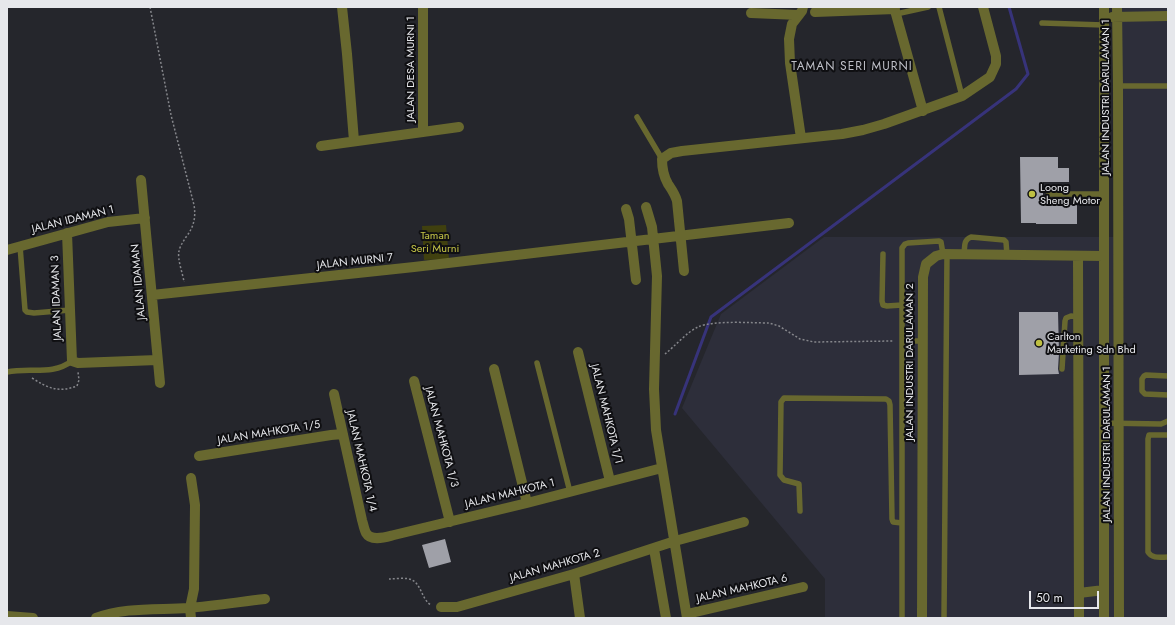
<!DOCTYPE html>
<html>
<head>
<meta charset="utf-8">
<style>
  body { margin:0 }
  #map { position:relative; width:1175px; height:625px; overflow:hidden; background:#25262c; font-family:Jost,sans-serif }
  canvas { display:block }
  .frame { position:absolute; inset:0; border:8px solid #e6e7eb; pointer-events:none }
  .scale { position:absolute; left:1029px; top:591px; width:70px; height:18px; box-sizing:border-box; border:2px solid #e6e7eb; border-top:0; padding-left:5px; font-size:12px; line-height:14px; white-space:nowrap; color:#e6e7eb; -webkit-text-stroke:3px #0f0f12; paint-order:stroke }
</style>
</head>
<body>
<div id="map">
<canvas width="1175" height="625"></canvas>
<div class="frame"></div>
<div class="scale">50 m</div>
</div>
<script>
const g = document.querySelector('canvas').getContext('2d');
g.lineJoin = 'round';
function paint(path, color) { g.fillStyle = color; g.fill(path, 'evenodd'); }
function stroke(path, color, width, dash) { g.strokeStyle = color; g.lineWidth = width; g.lineCap = dash ? 'butt' : 'round'; g.setLineDash(dash || []); g.stroke(path); }
function drawText(font, color, halo, rows, align = 'center') {
  g.font = font + ' Jost,sans-serif'; g.lineWidth = 4; g.setLineDash([]); g.textBaseline = 'middle'; g.strokeStyle = halo; g.fillStyle = color; for (const [text, x, y, turn = 0] of rows) {
    g.save(); g.translate(x, y); g.rotate((+turn || 0) * Math.PI / 180); g.textAlign = isNaN(turn) ? turn : align; if (halo) g.strokeText(text, 0, 0); g.fillText(text, 0, 0); g.restore();
  }
}
const built = new Path2D(`
  M1121 7H1168V618H825V579L682 408 721 314 824 237H1121Z`);
const green = new Path2D(`
  M446 225 449 259 424 260 422 226Z`);
const stream = new Path2D(`
  M675 414 711 317 1016 89 1028 74 1009 7`);
const building = new Path2D(`
  M1020 157H1058V168H1069V182H1043V205H1077V224H1036V223H1021Z
  M1019 312H1058L1059 353 1058 369 1059 374 1019 375Z
  M445 539 451 562 429 568 422 545Z`);
const path = new Path2D(`
  M150 7 171 115 194 205C196 217 194 227 186 237 183 242 180 246 179 251 177 259 183 274 184 282
  M665 354C675 346 687 332 698 327 713 320 752 323 769 323L779 326 800 339 814 342 894 341
  M32 378C48 388 58 393 77 386L79 380 78 372
  M389 579C396 579 406 577 412 580 421 584 422 600 431 605`);
const service = new Path2D(`
  M939 7 962 96
  M896 14 928 7
  M1042 23 1104 25
  M1118 86H1168
  M637 117 662 159
  M1049 194H1104
  M20 246 25 310 27 312 34 313 70 310
  M883 254 882 301 883 305 887 306 902 305
  M964 254C965 247 963 240 971 237L1004 240 1006 242 1007 255
  M902 341H922
  M537 363 570 492
  M1062 369 1065 321 1066 318 1071 316 1078 317
  M7 372C30 367 52 376 72 361
  M1168 376 1146 375 1144 376 1142 379V391L1145 394 1168 395
  M1103 423 1161 424 1168 421
  M1168 435H1149L1148 439V552C1152 559 1161 557 1168 557
  M800 511 799 484 784 480 780 475 781 402 784 398 886 399 889 401 890 405 892 519 893 522 902 523
  M902 618V248L905 244 908 243 939 241 941 242 943 254
  M944 618 947 254`);
const minor = new Path2D(`
  M342 7 347 54 354 141
  M423 7V132
  M894 7 923 111
  M1104 7V618
  M1117 7 1118 86 1119 618
  M815 12 895 9
  M751 13 799 15
  M1112 17 1168 16
  M801 138 790 63 789 39 792 24 802 11 803 7
  M321 146 459 127
  M141 180 160 383
  M646 207 652 227 657 276 654 389 656 430 687 618
  M626 209 629 219 636 280
  M67 233 72 361 78 363 157 360
  M7 250 108 222 145 218
  M1078 256 1079 618
  M684 271 677 201C675 194 672 190 668 184 664 177 662 168 662 159L671 153 682 151 842 134 863 130 884 124 962 96 990 77 996 64V56L983 7
  M152 295 414 267 789 223
  M578 352 610 481
  M494 369 527 503
  M414 381 450 522
  M334 394 362 520C363 523 364 529 366 533 371 542 386 537 394 535L527 503 662 468
  M199 456 331 435 343 434
  M654 549 666 618
  M574 574 580 618
  M1079 593 1104 590
  M441 607H457L574 574 675 541 744 522
  M687 614 803 587
  M7 616 33 618
  M96 618C123 607 158 610 188 608 213 606 239 602 265 599
  M191 618 190 608 194 589 195 505 191 478
  M922 618 923 277 926 264 936 256 943 254 1104 256`);
const markers = [
  [1032,194,4,"#bebf42"],
  [1039,343,4,"#bebf42"]
];
const streetNames = [
  ["JALAN DESA MURNI 1",411,69,-90],
  ["JALAN INDUSTRI DARULAMAN 1",1106,97,-90],
  ["JALAN IDAMAN 1",73,220,-14],
  ["JALAN MURNI 7",355,262,-6],
  ["JALAN IDAMAN",139,282,-95],
  ["JALAN IDAMAN 3",57,298,-92],
  ["JALAN INDUSTRI DARULAMAN 2",910,362,-90],
  ["JALAN MAHKOTA 1/1",606,414,76],
  ["JALAN MAHKOTA 1/5",269,433,-9],
  ["JALAN MAHKOTA 1/3",441,437,75],
  ["JALAN INDUSTRI DARULAMAN 1",1107,444,-90],
  ["JALAN MAHKOTA 1/4",361,461,77],
  ["JALAN MAHKOTA 1",510,494,-14],
  ["JALAN MAHKOTA 2",555,566,-16],
  ["JALAN MAHKOTA 6",742,589,-13]
];
const poiNames = [
  ["Loong",1040,188],
  ["Sheng Motor",1040,201],
  ["Carlton",1047,337],
  ["Marketing Sdn Bhd",1047,350]
];
const parkNames = [
  ["Taman",435,236],
  ["Seri Murni",435,249]
];
const neighbourhoodNames = [
  ["TAMAN SERI MURNI",852,67]
];
paint(built, '#2d2e3a');
paint(green, '#40400f');
stroke(stream, '#37337a', 3);
paint(building, '#9fa0a8');
stroke(path, '#85868b', 1.5, [2, 2]);
stroke(service, '#68682f', 5.5);
stroke(minor, '#68682f', 10);
for (const [x, y, r, color] of markers) { const dot = new Path2D(); dot.arc(x, y, r, 0, 2 * Math.PI); g.fillStyle = color; g.fill(dot); stroke(dot, '#0f0f12', 1.5); }
drawText('11px', '#e6e7eb', '#0f0f12', streetNames);
drawText('11px', '#e6e7eb', '#0f0f12', poiNames, 'left');
drawText('11px', '#c5c547', '#0f0f12', parkNames);
g.letterSpacing = '1px';
drawText('12px', '#bebfc7', '#0f0f12', neighbourhoodNames);
g.letterSpacing = '0px';
</script>
</body>
</html>
